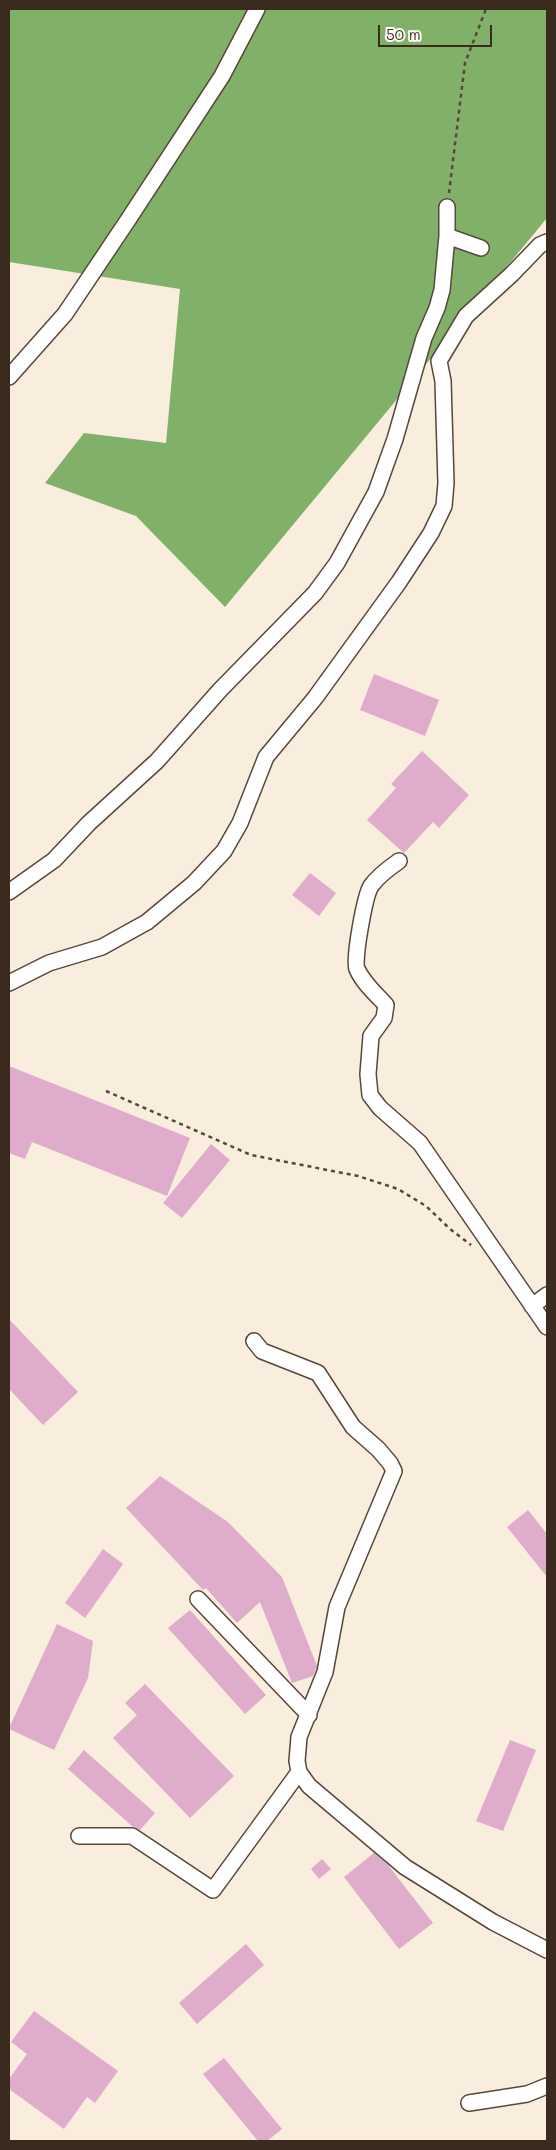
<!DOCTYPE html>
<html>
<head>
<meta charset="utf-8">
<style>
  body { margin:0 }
  #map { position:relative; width:556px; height:2150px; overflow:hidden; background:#f9edde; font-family:Mali,sans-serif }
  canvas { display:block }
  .frame { position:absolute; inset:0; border:10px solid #3b2a1e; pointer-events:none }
  .scale { position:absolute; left:378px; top:25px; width:114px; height:22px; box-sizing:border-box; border:2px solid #3b2a1e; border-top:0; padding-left:6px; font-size:15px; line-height:18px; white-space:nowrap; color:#3b2a1e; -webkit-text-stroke:4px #fdfcf7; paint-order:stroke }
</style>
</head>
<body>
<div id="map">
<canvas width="556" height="2150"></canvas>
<div class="frame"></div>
<div class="scale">50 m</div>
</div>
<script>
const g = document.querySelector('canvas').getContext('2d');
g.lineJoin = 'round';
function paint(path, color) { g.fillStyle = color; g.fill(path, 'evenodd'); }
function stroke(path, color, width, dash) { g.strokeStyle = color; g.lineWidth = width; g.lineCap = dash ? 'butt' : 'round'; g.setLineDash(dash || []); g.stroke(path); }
const forest = new Path2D(`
  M9 9H547V218L225 607 136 516 45 483 84 433 166 443 180 289 9 262Z`);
const building = new Path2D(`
  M374 674 439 700 425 736 360 710Z
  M422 751 469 795 439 828 433 822 404 853 367 820 396 788 391 784Z
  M310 873 336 893 319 916 292 895Z
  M9 1066 190 1138 167 1196 32 1142 25 1159 9 1153Z
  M211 1144 230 1160 182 1218 163 1203Z
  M9 1319 78 1392 43 1425 9 1389Z
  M160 1476 228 1522 282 1577 317 1666 313 1676 292 1683 260 1602 237 1623 206 1588 203 1590 126 1508Z
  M528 1510 547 1534V1577L507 1527Z
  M103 1549 123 1564 85 1618 65 1603Z
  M190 1610 266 1695 245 1714 168 1628Z
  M57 1624 93 1641 88 1678 54 1750 9 1729V1728Z
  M145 1684 234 1776 190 1818 113 1738 137 1715 125 1703Z
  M510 1740 536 1750 503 1831 476 1821Z
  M84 1750 155 1813 140 1830 133 1827 68 1769Z
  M374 1853 388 1865 433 1923 399 1949 344 1877Z
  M322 1859 331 1869 319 1879 311 1869Z
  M246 1944 264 1965 197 2024 179 2003Z
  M34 2011 118 2071 95 2103 87 2097 64 2129 9 2089V2079L27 2054 11 2042Z
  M224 2058 282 2129 267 2141H258L203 2074Z`);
const path = new Path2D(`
  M449 193 465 63 486 9
  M106 1091 251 1155 358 1176 398 1189 426 1206 450 1229 471 1245`);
const minor = new Path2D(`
  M447 236 481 248
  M9 377 65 314 128 220 222 76 257 9
  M399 861C389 868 378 876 371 886 365 895 353 960 357 969 363 983 376 994 386 1005L384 1018 371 1036 368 1074 370 1095 380 1108 420 1143 547 1327
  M9 892 54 860 89 823 157 761 220 690 315 593 337 563 376 492 395 439 424 338 437 308 442 290 447 236V207
  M9 983 49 963 102 947 147 922 194 883 224 851 240 823 266 757 315 698 399 582 431 533 444 506 446 483 443 381 439 361 466 316 512 274 540 245 547 242
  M532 1306 547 1295
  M254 1341 262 1351 318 1373 353 1427 378 1449 390 1463 394 1471 337 1607 325 1672 299 1737 297 1761 299 1772 309 1786 405 1867 493 1922 547 1950
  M198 1599 309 1715
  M79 1836H132L213 1890 299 1772
  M469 2103 527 2094 547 2086`);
paint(forest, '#81b069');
paint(building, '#dfaccc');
stroke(minor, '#58473b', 18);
stroke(path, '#58473b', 2.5, [4, 4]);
stroke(minor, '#fff', 15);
</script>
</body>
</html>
